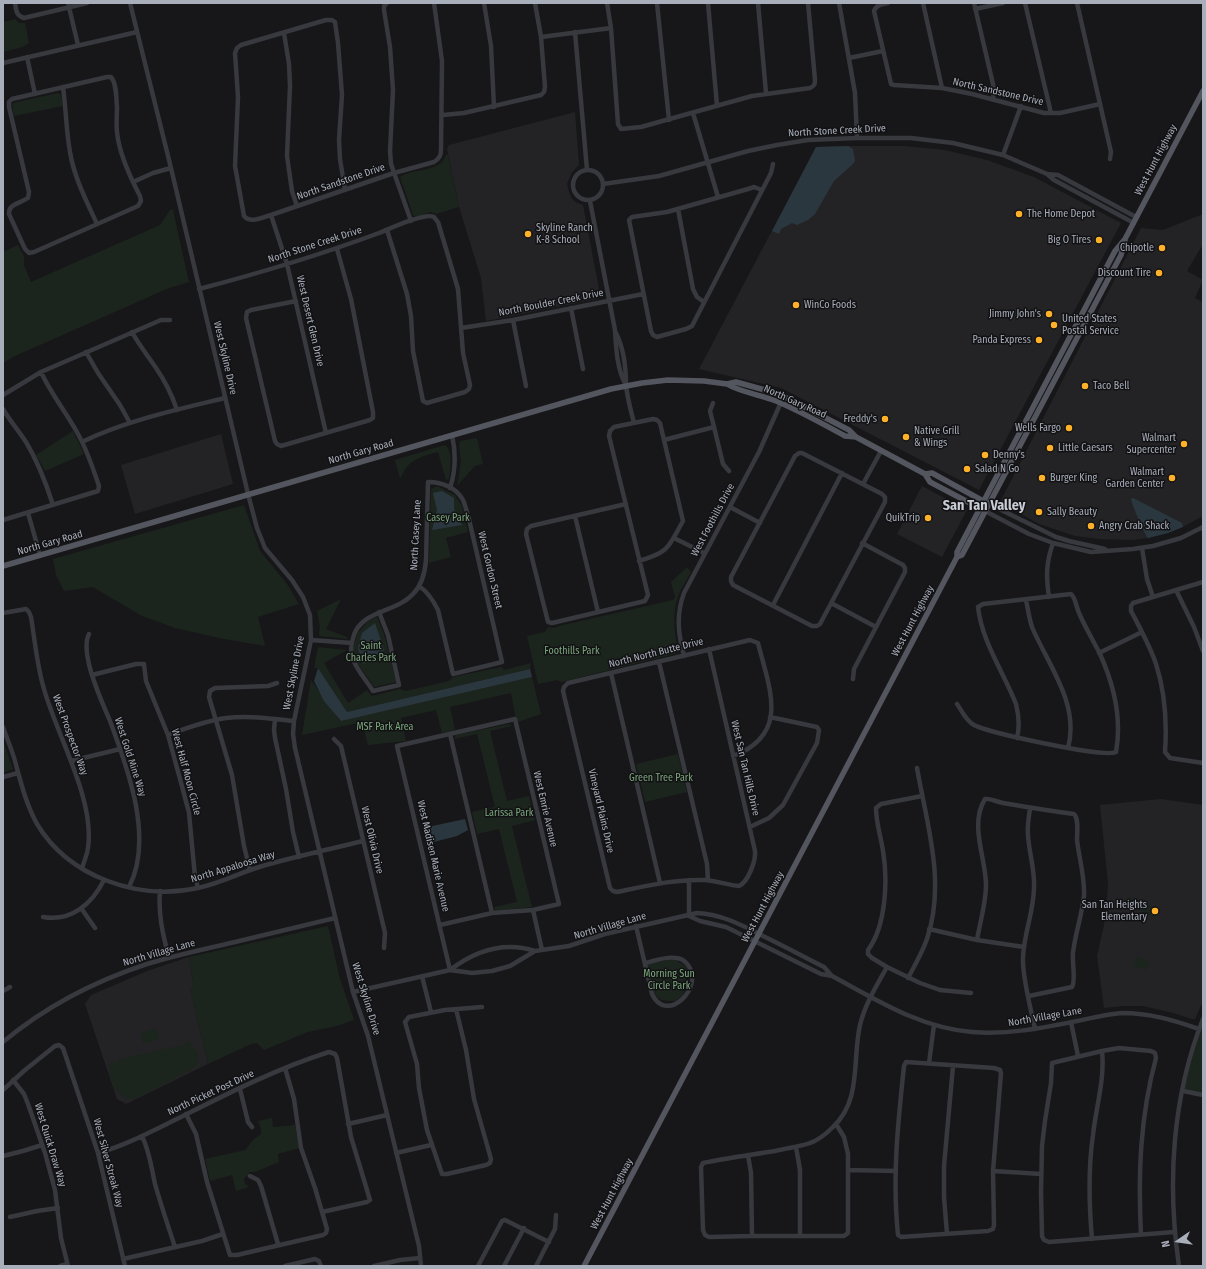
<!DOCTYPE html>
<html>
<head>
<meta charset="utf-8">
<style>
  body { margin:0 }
  #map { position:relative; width:1206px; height:1269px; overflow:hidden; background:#171719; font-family:"Fira Sans Condensed",sans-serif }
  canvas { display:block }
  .frame { position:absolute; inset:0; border:4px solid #a8aeba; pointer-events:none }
  .north { position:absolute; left:1158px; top:1221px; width:40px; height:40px; -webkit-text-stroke:3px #121214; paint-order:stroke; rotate:257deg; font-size:11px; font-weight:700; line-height:16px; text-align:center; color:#a8aeba }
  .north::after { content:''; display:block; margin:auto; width:14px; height:18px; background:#a8aeba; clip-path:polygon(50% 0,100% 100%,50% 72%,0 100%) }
</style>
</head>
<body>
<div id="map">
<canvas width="1206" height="1269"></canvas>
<div class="frame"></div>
<div class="north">N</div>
</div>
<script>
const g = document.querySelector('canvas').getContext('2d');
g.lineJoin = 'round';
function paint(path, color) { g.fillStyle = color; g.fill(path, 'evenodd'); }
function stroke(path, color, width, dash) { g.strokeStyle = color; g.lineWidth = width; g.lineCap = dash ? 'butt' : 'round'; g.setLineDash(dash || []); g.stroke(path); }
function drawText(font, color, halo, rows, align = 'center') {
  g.font = font + ' "Fira Sans Condensed",sans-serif'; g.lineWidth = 3; g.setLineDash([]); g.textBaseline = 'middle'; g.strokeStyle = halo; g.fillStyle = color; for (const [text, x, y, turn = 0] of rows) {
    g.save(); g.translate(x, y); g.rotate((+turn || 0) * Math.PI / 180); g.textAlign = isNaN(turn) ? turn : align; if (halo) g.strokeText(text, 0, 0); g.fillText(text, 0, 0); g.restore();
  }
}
const built = new Path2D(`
  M575 112 579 165 572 172 567 184 569 192 572 199 577 203 583 205 600 294 597 299 486 321 481 278 459 207 447 149 449 145Z
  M848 146H904L945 150 987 160 1034 177 1121 223 979 490 781 388 699 369 816 147Z
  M1203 214V244L1187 271 1203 280 1195 298 1203 302V516L1183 527 1168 533 1148 538 1133 540 1100 539 1075 536 1039 524 1000 502 1141 228 1163 230Z
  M221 434 233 484 135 514 121 465Z
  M922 486 967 510 942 557 897 534Z
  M1161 799 1203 805V1001L1195 1019H1192L1173 1013 1143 1006H1123L1104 1008 1097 956 1106 916 1108 884 1100 805Z
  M189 957 194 988 190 989 208 1064 126 1104 117 1099 85 1004 91 995 147 971Z`);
const green = new Path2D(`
  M15 19 19 23H25L29 43 23 47 3 52V22Z
  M58 93 61 95 63 106 14 116 12 106 13 103Z
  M446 155H448L459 207 436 214 431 212 416 217 413 215 400 177C412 168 441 173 446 155Z
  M170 210H173L189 282 169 288 15 356 3 363V274H4L3 271V252L18 245 24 256V265L31 282 160 225Z
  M73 431 84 454 45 471 36 455Z
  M477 438 483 464 475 466 457 486 461 462 459 444 460 441Z
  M445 445C454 452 450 470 449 479L446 480 438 452C417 458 410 458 400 479L395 460Z
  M437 486 455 495 462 506 468 532 446 538 451 557 429 563 431 489Z
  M244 505 260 551 287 584 299 604 258 617 265 646 219 638 175 628 140 615 93 587 64 591 56 575 53 559Z
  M687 567 691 572C687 579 682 587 679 594 671 614 675 633 678 653L561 682 557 680 538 684 527 636 545 632 548 627 554 628 559 626 673 600 675 597 671 582Z
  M341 599 326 629 347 637V639L320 636 319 634 320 627 317 611Z
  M377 617 384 634 396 682 374 687 356 661 353 649 357 634 367 622Z
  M318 647 347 650 324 663 348 703 367 690 372 696 400 689 406 691 449 681 453 677 502 667 504 670 531 663 530 669 347 712 318 668H314Z
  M532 677 541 714 518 722 515 715 511 693 450 707 455 730 442 733 436 710 401 718 406 741 368 745 362 722 302 735 311 680 340 721Z
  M509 724 512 726 490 731 507 801 529 796 534 817 535 820 512 826 532 907 495 911 494 907 517 902 499 829 477 834 472 812 495 807 477 734 454 739 456 735Z
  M3 740 13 769 3 773Z
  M678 754 687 792 645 802 636 764Z
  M1129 897 1143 902 1140 911 1126 905Z
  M1144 903 1158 909 1155 917 1141 911Z
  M328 926 340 979 354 1020 337 1026 308 1032 264 1050 257 1043 251 1044 208 1064 190 989 194 988 189 957Z
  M1136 957 1150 962 1146 970 1133 965Z
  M674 959 687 967 690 976 683 995 675 1001C671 1001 666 1001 662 1000 650 996 649 974 647 964Z
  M1203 1019V1095L1183 1091Z
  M156 1028 159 1039 143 1044 140 1033Z
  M188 1041C195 1048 200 1053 198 1064L194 1068 134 1099C116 1101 106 1074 111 1061H114L115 1063H117V1060L181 1045 182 1048 184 1047 183 1044Z
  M272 1118 273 1127 295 1125 299 1148 278 1154 279 1162 255 1172H250L244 1179 245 1184 249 1187 236 1191 232 1175 210 1181 205 1159 245 1150 254 1139 261 1134V1128L258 1121Z`);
const water = new Path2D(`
  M848 146 853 149 855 161 853 164 834 181 815 214 808 220 797 225 792 223 781 229 779 234 772 231 816 147Z
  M442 491 454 498V509L462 525 432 530 437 510 433 493Z
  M1133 498 1182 523 1183 527 1168 533 1148 538C1145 535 1132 505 1131 499Z
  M375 623 384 650 363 664 358 648 362 633Z
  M318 668 347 712 530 669 532 677 341 721 324 701 314 681Z
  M465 819 468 830 457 836 426 844 423 828Z`);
const minor = new Path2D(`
  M15 3C16 10 16 16 24 18L87 3
  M68 3 78 45
  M130 3 171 168 248 494 257 528 265 548 292 580 303 597 310 615 311 640 294 721 293 734 295 748 353 992 368 1036 419 1246 421 1266
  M387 3 384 6V10L390 47 393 90 390 151 391 164 411 221
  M484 3 491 46 494 107
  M607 3 611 28 618 124 621 129 641 127 752 96 810 88C814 86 815 85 815 80L808 3
  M657 3 669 120
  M708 3 717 106
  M758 3 766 93
  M839 3 855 93 857 138
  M888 3C882 4 876 5 874 11L891 84 894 85 942 88 972 94 1044 113H1060L1100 104
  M923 3 942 88
  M974 3 993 84 994 91 993 98
  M1025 3 1051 113
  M1077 3 1111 152 1110 159
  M975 9 1003 3
  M575 32 587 170
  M284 33 289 64 290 86 287 156 292 191 297 206
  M541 37 611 28
  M27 57 35 94
  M849 58 883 51
  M3 63 137 32
  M107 77H111C117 84 116 98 117 107 117 115 116 124 117 132 119 154 130 177 140 196L141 201 138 206 34 252 29 253 25 249 9 214C8 204 21 203 28 198L29 192 9 107V102L12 99Z
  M63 87C66 108 66 130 70 152 74 177 86 200 97 224
  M693 113 718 197
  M443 115 464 113 541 95 544 92 545 87 541 37 535 3
  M1003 155 1021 106
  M573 185a15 15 0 1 1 30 0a15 15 0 1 1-30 0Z
  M1047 174 1054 180 1134 223
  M133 182 153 173 171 168
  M603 184 659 176 748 151 777 145 808 140 857 138H911L953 143 1003 155 1047 174 1058 175 1136 217
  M345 190 340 159 339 140 342 95 338 43 335 22 332 20H326L241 45 237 48 235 53 238 97 235 166 244 216C251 224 262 217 271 215L394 173 434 162C440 158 441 155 441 149L442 61 434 3
  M762 190 754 187 748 189 667 212 632 217 629 220 630 225 651 331 653 335 657 337 686 329 692 326 771 173 773 164
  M590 201 615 330C616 348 617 370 626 385
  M678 209 693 289 697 297 704 302
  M271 215 287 264 326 433
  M199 289C260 273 320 255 379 233 389 229 425 212 434 217 434 217 437 221 438 222L458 289 463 353 470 385 469 389 465 392 427 403 423 401 413 351 411 316 407 294 387 230
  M296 301 251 310 247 312 246 318 275 441 277 444 281 446 370 420 373 418V412L351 299 337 249
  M571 308 583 369
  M513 320 526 386
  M461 328 513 320 643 294
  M132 332C139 345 148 356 156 368 165 381 172 395 177 410
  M616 333C624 349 626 368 626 385 627 397 631 411 634 423
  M86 352 98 373 120 405 130 423
  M3 395 41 372 161 320H170
  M713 403 710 411 714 427 723 464 729 471
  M3 409C10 421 19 431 26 442 38 462 46 483 53 505
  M664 440 714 427
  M82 442C124 421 179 409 225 398
  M799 453H802L882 494 885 497V502L820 624 817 626H812L733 585 731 581V577L795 456Z
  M863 484 881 451
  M450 488C456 470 456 453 452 435
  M626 504 531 526 527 529 526 534 548 622 552 623 645 601 648 595 609 436 610 431 614 427 653 419 657 420 660 423 683 521C668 547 670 552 639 561
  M989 504 1056 537 1069 541 1105 549
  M730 507 760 523
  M985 511 1029 534 1053 543 1091 552 1133 549 1153 546 1181 538 1203 527
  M28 513 40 555
  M575 516 598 612
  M3 520 98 491 99 486C93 468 87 450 78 434 66 412 51 394 41 372
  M674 538 704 553
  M1142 548 1147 579 1153 597
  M1203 582 1133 603 1131 606V611C1140 628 1150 646 1156 664 1165 692 1167 723 1165 752L1170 758 1203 763
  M1176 590 1194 627 1203 651
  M1049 597C1046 576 1046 563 1053 543
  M1026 600C1028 609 1029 618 1032 627 1048 665 1080 704 1068 748
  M831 603 876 627
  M773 605 842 473
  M379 612 388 635 399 685 373 691C366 680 356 669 352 657 350 650 351 645 353 638 360 610 396 613 413 594 422 585 425 573 426 560L428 482C441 482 456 487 463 500 465 504 466 510 468 515L502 662 453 674 438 610C433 600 428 592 419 586
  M3 613 26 609 29 612 31 617C35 641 37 666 44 689 57 736 95 799 88 848 87 855 84 862 82 868
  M89 634C79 653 102 702 110 721 128 769 154 839 129 887
  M311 640 352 643
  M709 649 755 851C756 861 748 882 739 886 728 885 717 881 705 880 675 879 646 886 617 892L613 891 610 888 563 691 564 687 568 683 750 640 758 643C769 688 791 734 733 756
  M1099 653 1142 632
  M684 656C678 633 676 615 684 593L759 452 782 400
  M659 662 707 864 708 880
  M611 673 660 883
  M92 675 136 664H144L146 681 168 735 183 790 189 813 195 877 198 888
  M853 679 854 669 905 572V568L903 565 862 543
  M957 704C962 711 966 721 974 725 989 733 1104 758 1116 752 1122 719 1114 685 1100 654 1093 640 1085 627 1079 613 1076 607 1076 598 1071 594L983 604 978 607C982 642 1003 671 1016 704 1019 716 1020 726 1017 738
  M275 719 274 730 275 738 286 789 293 832 299 857
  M3 727C7 739 12 750 15 761 21 783 26 804 37 824 69 877 138 901 198 888 222 883 243 871 266 865 298 856 331 849 363 841
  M450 734 492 913
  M168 735C186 728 206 721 226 718 249 715 272 719 294 721
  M334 739 341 746 385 933 384 948
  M71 761 120 749
  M3 777 18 773
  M922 796 881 804 876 808C876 823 881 837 883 851 888 880 886 926 868 950V954L872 958 887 967 920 983 940 990 971 993
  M1030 808C1029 817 1027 826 1028 835 1029 853 1035 870 1034 887 1034 911 1024 933 1023 957 1022 977 1031 1009 1035 1029
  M750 827 769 818 783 805 817 743 819 730 817 727 770 717
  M250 870 244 846 232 775 209 697 210 691 215 688 268 686 277 683
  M689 880V916
  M160 891C158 915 163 935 169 958
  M81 908 95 928
  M533 910 542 950
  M689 916 700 921 726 927 821 974 832 976C877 1000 920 1028 972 1032 1008 1035 1042 1028 1077 1021 1092 1018 1107 1014 1122 1013 1150 1013 1173 1020 1199 1029
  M43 917C71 922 92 904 104 880
  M440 925 492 913 533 910 559 904 515 719 397 746 450 970
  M636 926 652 994C666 1025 705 988 688 965 685 961 682 958 676 958 666 956 654 961 645 963
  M929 929 977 940 1024 947
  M977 940C980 922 986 903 986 885 986 858 969 825 985 799 990 798 997 802 1003 803 1026 807 1050 811 1074 814 1079 819 1077 832 1077 840 1079 858 1085 877 1084 896 1082 915 1075 934 1073 953 1072 963 1076 981 1072 987L1029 996
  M450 970C475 951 504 941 535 951
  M422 976 431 1012
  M908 978C915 965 922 953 927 939 946 882 927 825 917 768
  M3 991 10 987
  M353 992 450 970 472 973 492 971 510 966 535 951 569 946 605 934 697 913C721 914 742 925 763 936 784 946 804 957 824 967L832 976
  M456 1009 466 1050 474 1099 491 1159 490 1163 486 1165 447 1174H442L427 1130 419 1088 417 1064 405 1022 409 1017 445 1010 482 1007
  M1071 1022 1078 1056
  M3 1042C45 1007 95 981 147 964 176 955 205 949 235 942 268 934 302 926 335 918
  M906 1062 994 1068 1000 1070 1001 1073 993 1171 994 1225 993 1229 988 1231 901 1237 898 1235C892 1178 898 1122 904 1066Z
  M929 1063 934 1025
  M13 1080 24 1094 28 1104 45 1153 55 1190 61 1238 68 1266
  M240 1089 248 1122 252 1127
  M3 1090 25 1070 55 1046 59 1045 63 1048 98 1153 125 1266
  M1183 1091 1203 1095
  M186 1114 196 1134 207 1182 230 1255H237L323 1235 326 1233 327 1229 315 1188 301 1148 294 1099 285 1068
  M348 1124 387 1115
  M836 1124 844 1137 848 1154V1233L844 1236H752L709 1237 705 1235 703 1230 701 1167 703 1163C727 1158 751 1155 775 1151 786 1148 799 1147 810 1143 819 1140 826 1134 833 1127 862 1100 852 1060 860 1025 865 1004 877 985 887 967
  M142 1136C150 1153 151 1166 155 1184 161 1205 168 1226 175 1247
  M796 1147 800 1170V1236
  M98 1153C127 1145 154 1130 181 1117 229 1093 278 1068 329 1052L335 1054 337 1058 351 1137 370 1200 367 1202 322 1212
  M396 1153 431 1145
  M748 1155 751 1173 752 1236
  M3 1156 23 1151 42 1145
  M848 1170 896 1171
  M993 1171 1041 1174
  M250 1176 258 1180 261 1186 278 1244
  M10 1217 37 1211 58 1208
  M947 1234 944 1197V1166L953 1066
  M1141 1235C1138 1174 1140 1117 1156 1058L1155 1053 1151 1051 1119 1048 1102 1051 1052 1063 1051 1083 1045 1121 1042 1146 1041 1192 1042 1236 1044 1240 1049 1242 1174 1232
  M1092 1239C1089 1205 1088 1169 1093 1135 1096 1107 1105 1079 1102 1051
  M123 1259 202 1241 223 1234
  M60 1266 67 1264
  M285 1266 315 1259 319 1261 321 1266
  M374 1266 400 1260 420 1258
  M478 1266 502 1221 505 1220 549 1242
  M504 1266 524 1228
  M536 1266 555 1229 556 1215
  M1179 1266C1167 1184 1172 1097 1203 1019`);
const major = new Path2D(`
  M727 384C740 392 761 395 776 401 800 411 823 424 845 436L856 437
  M925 474 932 473 985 502
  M957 557 962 555 1121 255 1125 241
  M3 566 611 389 642 383 668 380 704 381 727 384 736 382 765 390 787 398 849 430 856 437 925 474 930 482 985 511
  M584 1266 957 557V552L1115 251 1125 239 1203 91`);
const markers = [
  [1019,214,4,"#ffb129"],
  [528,234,4,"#ffb129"],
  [1099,240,4,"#ffb129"],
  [1162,248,4,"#ffb129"],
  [1159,273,4,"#ffb129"],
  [796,305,4,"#ffb129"],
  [1049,314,4,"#ffb129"],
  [1054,325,4,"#ffb129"],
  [1039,340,4,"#ffb129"],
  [1085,386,4,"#ffb129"],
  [885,419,4,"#ffb129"],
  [1069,428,4,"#ffb129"],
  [906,437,4,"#ffb129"],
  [1184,444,4,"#ffb129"],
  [1050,448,4,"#ffb129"],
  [985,455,4,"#ffb129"],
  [967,469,4,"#ffb129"],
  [1042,478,4,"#ffb129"],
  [1172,478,4,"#ffb129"],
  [1039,512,4,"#ffb129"],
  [928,518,4,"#ffb129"],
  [1091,526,4,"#ffb129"],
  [1155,911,4,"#ffb129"]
];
const streetNames = [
  ["North Sandstone Drive",998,92,13],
  ["North Stone Creek Drive",837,131,-3],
  ["West Hunt Highway",1156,160,-62],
  ["North Sandstone Drive",341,182,-19],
  ["North Stone Creek Drive",315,245,-18],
  ["North Boulder Creek Drive",551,303,-11],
  ["West Desert Glen Drive",310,321,77],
  ["West Skyline Drive",225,358,77],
  ["North Gary Road",795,402,24],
  ["North Gary Road",361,452,-16],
  ["West Foothills Drive",713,520,-62],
  ["North Casey Lane",416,535,-87],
  ["North Gary Road",50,543,-16],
  ["West Gordon Street",490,570,77],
  ["West Hunt Highway",913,621,-62],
  ["North North Butte Drive",656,653,-14],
  ["West Skyline Drive",294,673,-79],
  ["West Prospector Way",70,735,70],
  ["West Gold Mine Way",130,757,72],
  ["West San Tan Hills Drive",745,768,77],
  ["West Half Moon Circle",186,772,75],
  ["West Emrie Avenue",545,809,77],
  ["Vineyard Plains Drive",601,811,77],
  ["West Olivia Drive",372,840,77],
  ["West Madisen Marie Avenue",433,856,77],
  ["North Appaloosa Way",233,867,-17],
  ["West Hunt Highway",763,907,-62],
  ["North Village Lane",610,926,-16],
  ["North Village Lane",159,953,-16],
  ["West Skyline Drive",366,999,73],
  ["North Village Lane",1045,1017,-10],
  ["North Picket Post Drive",211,1093,-25],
  ["West Quick Draw Way",50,1145,73],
  ["West Silver Streak Way",108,1163,75],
  ["West Hunt Highway",612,1194,-62]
];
const poiNames = [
  ["The Home Depot",1027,214],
  ["Skyline Ranch",536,228],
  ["K-8 School",536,240],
  ["Big O Tires",1091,240,"right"],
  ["Chipotle",1154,248,"right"],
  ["Discount Tire",1151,273,"right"],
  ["WinCo Foods",804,305],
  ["Jimmy John's",1041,314,"right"],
  ["United States",1062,319],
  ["Postal Service",1062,331],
  ["Panda Express",1031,340,"right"],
  ["Taco Bell",1093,386],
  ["Freddy's",877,419,"right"],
  ["Wells Fargo",1061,428,"right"],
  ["Native Grill",914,431],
  ["& Wings",914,443],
  ["Walmart",1176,438,"right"],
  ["Supercenter",1176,450,"right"],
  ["Little Caesars",1058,448],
  ["Denny's",993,455],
  ["Salad N Go",975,469],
  ["Walmart",1164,472,"right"],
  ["Garden Center",1164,484,"right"],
  ["Burger King",1050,478],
  ["Sally Beauty",1047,512],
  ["QuikTrip",920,518,"right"],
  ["Angry Crab Shack",1099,526],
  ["San Tan Heights",1147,905,"right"],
  ["Elementary",1147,917,"right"]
];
const parkNames = [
  ["Casey Park",448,518],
  ["Saint",371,646],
  ["Charles Park",371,658],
  ["Foothills Park",572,651],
  ["MSF Park Area",385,727],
  ["Green Tree Park",661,778],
  ["Larissa Park",509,813],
  ["Morning Sun",669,974],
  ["Circle Park",669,986]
];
const districtNames = [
  ["San Tan Valley",984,506]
];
paint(built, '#232326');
paint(green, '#1c251d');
paint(water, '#2b373f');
stroke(minor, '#37393f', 4.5);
stroke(major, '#53565e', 5.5);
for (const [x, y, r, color] of markers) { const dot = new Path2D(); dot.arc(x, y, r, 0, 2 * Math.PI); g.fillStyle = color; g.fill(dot); stroke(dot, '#121214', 1.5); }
drawText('10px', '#a8aeba', '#121214', streetNames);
drawText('10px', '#a8aeba', '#121214', poiNames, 'left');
drawText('10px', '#7da77e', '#121214', parkNames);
drawText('bold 14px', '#c9cdd6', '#121214', districtNames);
</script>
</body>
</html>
